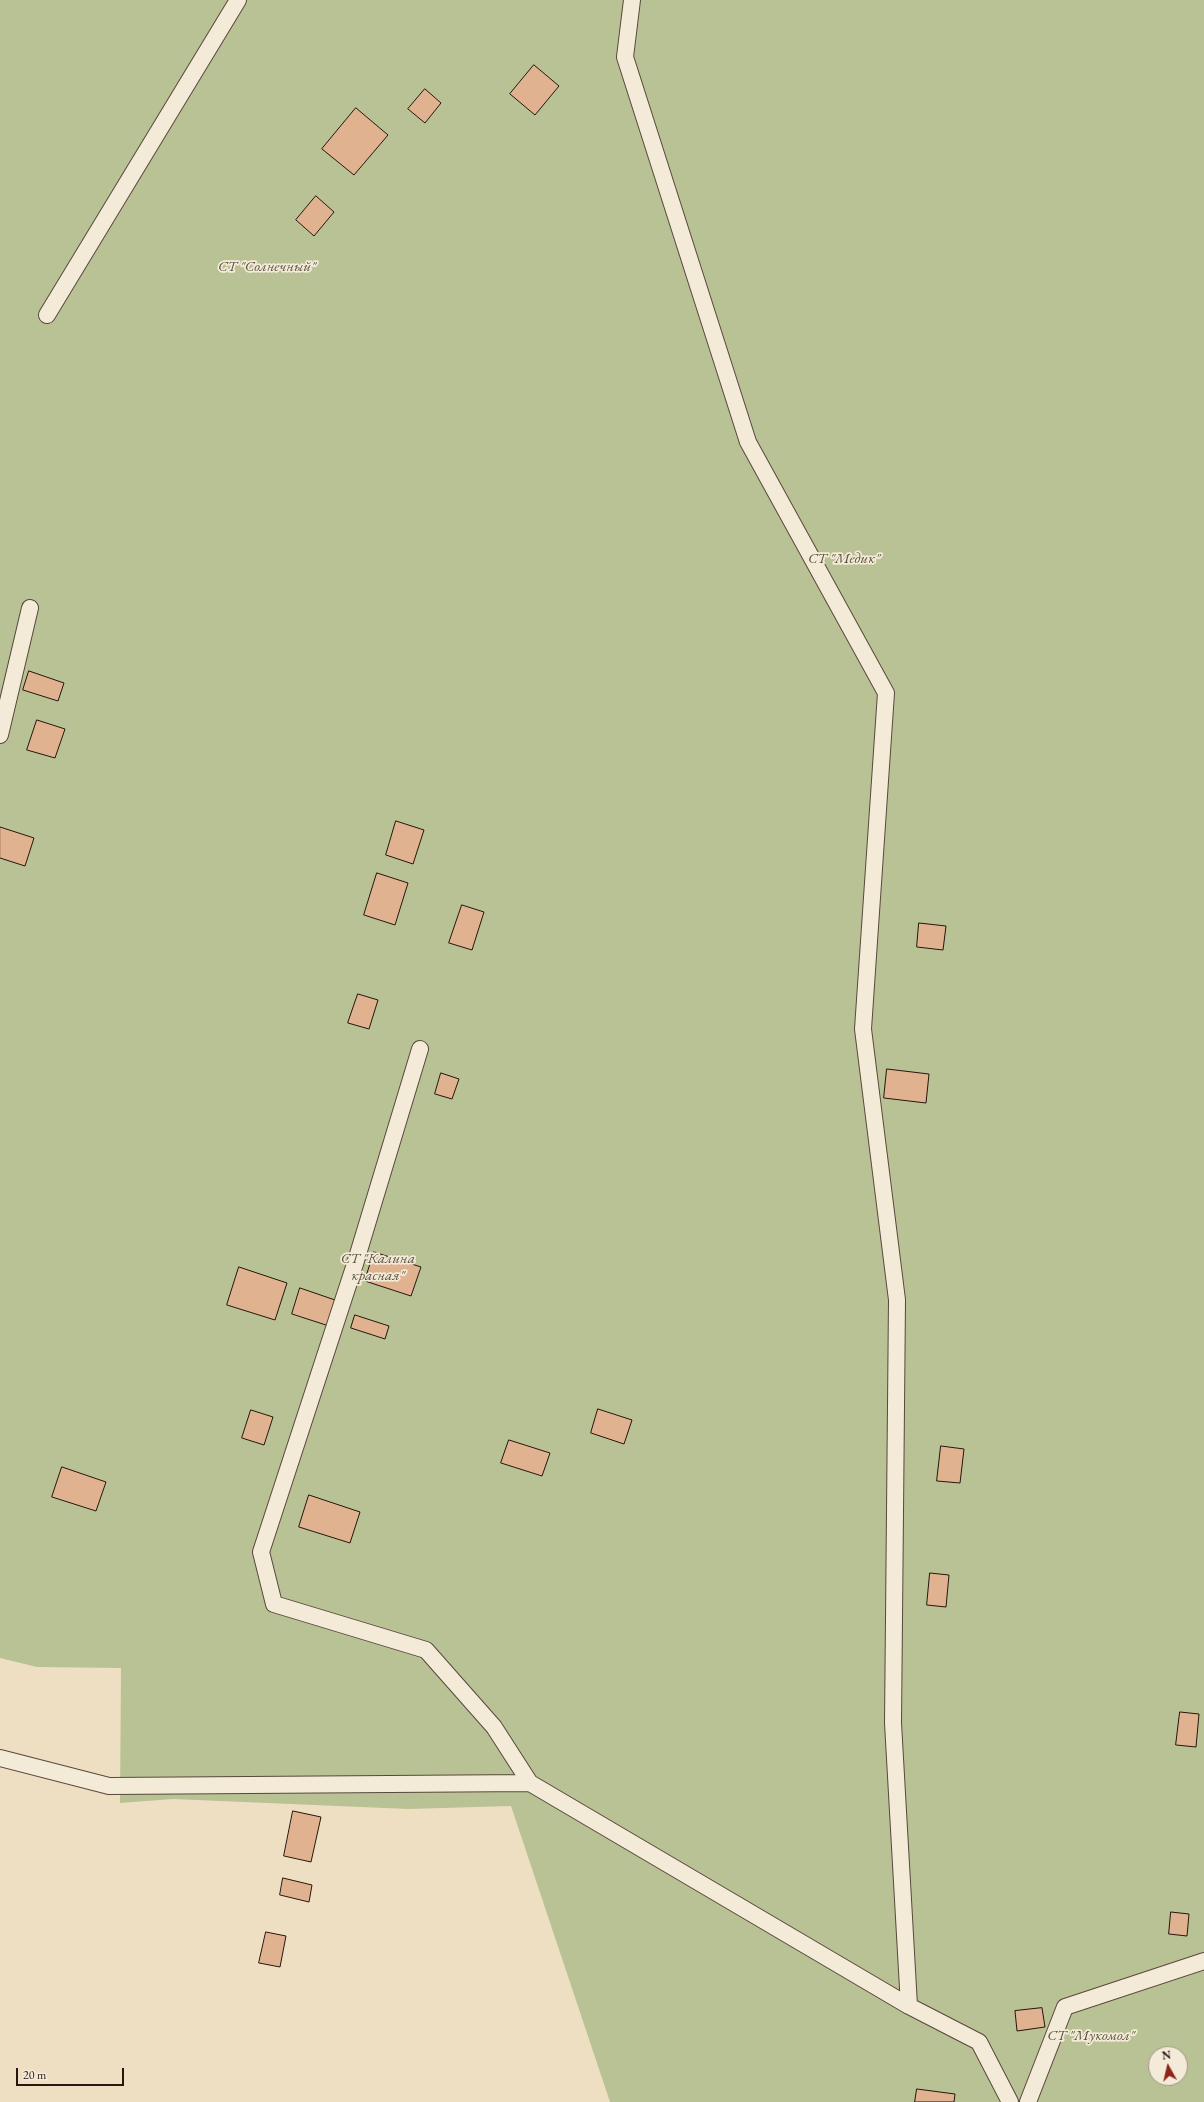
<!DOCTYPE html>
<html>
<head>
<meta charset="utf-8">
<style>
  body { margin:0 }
  #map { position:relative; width:1204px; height:2102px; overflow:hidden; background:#eedfc3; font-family:"EB Garamond",serif }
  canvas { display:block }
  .north { position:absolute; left:1148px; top:2046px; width:40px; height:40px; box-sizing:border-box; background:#f4ead8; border:1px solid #a29588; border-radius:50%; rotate:352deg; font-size:11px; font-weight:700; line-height:16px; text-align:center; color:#26160f }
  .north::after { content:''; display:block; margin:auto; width:14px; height:18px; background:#8f2418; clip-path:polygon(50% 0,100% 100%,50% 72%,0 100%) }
  .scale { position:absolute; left:16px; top:2068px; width:108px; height:18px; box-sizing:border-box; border:2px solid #26160f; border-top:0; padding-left:5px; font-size:12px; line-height:14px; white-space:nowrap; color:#26160f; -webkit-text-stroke:3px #f4ead8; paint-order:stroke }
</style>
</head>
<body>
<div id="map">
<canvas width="1204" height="2102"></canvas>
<div class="north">N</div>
<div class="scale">20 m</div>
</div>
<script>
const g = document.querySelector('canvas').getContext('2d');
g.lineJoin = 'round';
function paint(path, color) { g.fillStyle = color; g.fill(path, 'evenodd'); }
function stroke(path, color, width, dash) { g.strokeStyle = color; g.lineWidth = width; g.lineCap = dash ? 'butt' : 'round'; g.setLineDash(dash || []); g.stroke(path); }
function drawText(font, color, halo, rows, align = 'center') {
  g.font = font + ' "EB Garamond",serif'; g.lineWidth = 3.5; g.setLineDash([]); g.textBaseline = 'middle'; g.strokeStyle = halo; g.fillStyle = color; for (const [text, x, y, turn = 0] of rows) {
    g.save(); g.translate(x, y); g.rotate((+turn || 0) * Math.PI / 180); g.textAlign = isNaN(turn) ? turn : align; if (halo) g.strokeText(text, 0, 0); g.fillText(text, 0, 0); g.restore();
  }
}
const green = new Path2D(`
  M0 0H1204V2102H610L511 1806 408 1809 173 1799 120 1803 121 1668 37 1667 0 1658ZM1156 2054H1180V2078H1156Z`);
const building = new Path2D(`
  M534 65 559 86 535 115 510 94Z
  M425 89 441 103 425 123 408 109Z
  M356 108 388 135 354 175 322 149Z
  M316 196 334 212 314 236 296 220Z
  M29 671 64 683 58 701 23 690Z
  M37 720 65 729 55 758 27 750Z
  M396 821 424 830 413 864 386 855Z
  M0 827 34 838 25 866 0 858Z
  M377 873 408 883 395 925 364 915Z
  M462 905 484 912 472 950 449 943Z
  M919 923 946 926 943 950 917 947Z
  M358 994 378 1000 369 1029 348 1023Z
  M887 1069 929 1074 926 1103 884 1098Z
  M441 1073 459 1079 452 1099 435 1094Z
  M374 1252 421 1267 411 1296 365 1281Z
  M239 1267 287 1283 275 1320 227 1305Z
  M300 1288 338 1301 329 1326 292 1314Z
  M355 1315 389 1326 385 1339 351 1328Z
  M598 1409 632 1420 624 1444 591 1433Z
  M251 1410 273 1417 264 1445 242 1438Z
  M509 1440 550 1453 542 1476 501 1463Z
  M941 1446 964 1449 960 1483 937 1481Z
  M62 1467 106 1482 96 1511 52 1497Z
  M309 1495 360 1512 350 1543 299 1527Z
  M930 1573 949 1575 946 1607 927 1605Z
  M1180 1712 1199 1714 1196 1747 1176 1745Z
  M293 1811 321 1817 311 1862 284 1856Z
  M283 1878 312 1885 309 1902 280 1895Z
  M1171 1912 1189 1914 1187 1936 1169 1934Z
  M266 1932 286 1936 280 1967 259 1963Z
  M1042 2008 1045 2027 1017 2031 1015 2011Z
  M917 2089 955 2094 954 2102H915Z`);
const service = new Path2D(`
  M632 0 625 57 748 442 886 693 863 1029 897 1300 893 1723 909 2006
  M47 315 238 0
  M0 735 30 608
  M420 1049 355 1264 261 1552 274 1604 426 1650 494 1727 530 1783
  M0 1758 109 1786 530 1783 909 2006 979 2042 1010 2102
  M1028 2102 1065 2007 1204 1961`);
const parkNames = [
  ["СТ \"Солнечный\"",267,267],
  ["СТ \"Медик\"",844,559],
  ["СТ \"Калина",378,1259],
  ["красная\"",378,1276],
  ["СТ \"Мукомол\"",1091,2036]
];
paint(green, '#b9c294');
paint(building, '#e1b28f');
stroke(building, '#26160f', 1);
stroke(service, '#58483c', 18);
stroke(service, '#f4ead8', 16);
drawText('italic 15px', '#59523e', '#f4ead8', parkNames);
</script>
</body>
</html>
